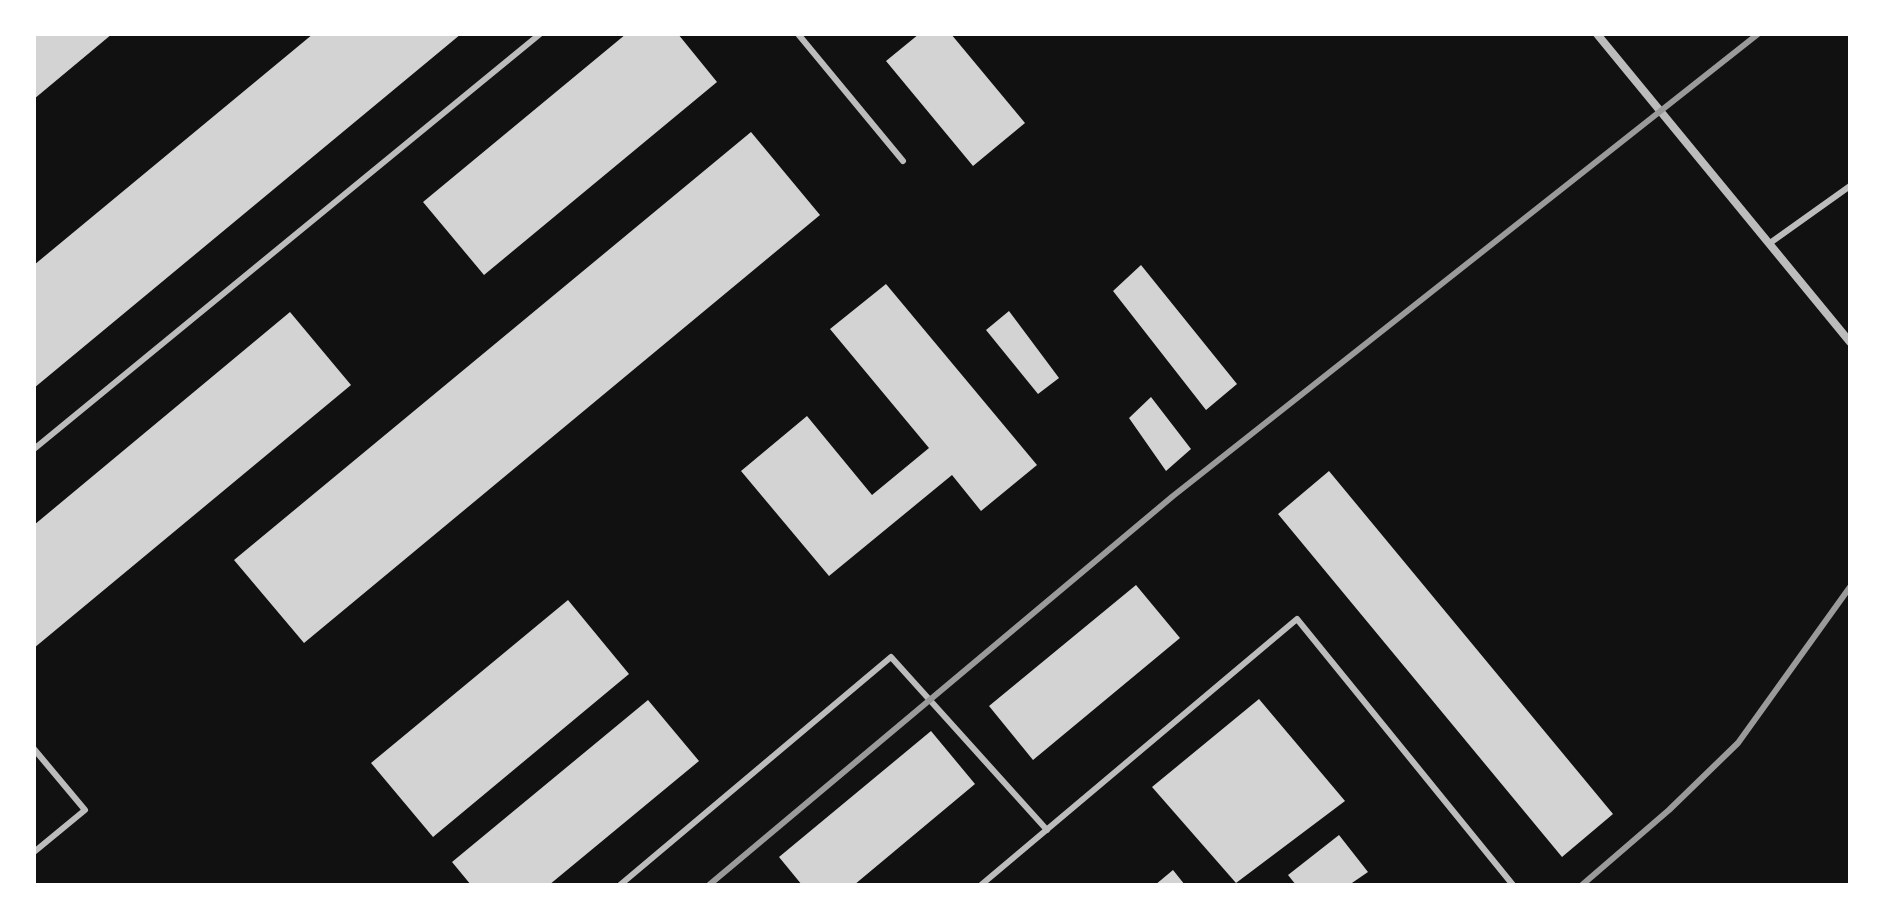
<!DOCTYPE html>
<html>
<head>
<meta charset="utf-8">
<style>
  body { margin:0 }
  #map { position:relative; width:1884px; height:919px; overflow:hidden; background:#111; font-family:Commissioner,sans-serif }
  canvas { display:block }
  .frame { position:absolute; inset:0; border:36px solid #fff; pointer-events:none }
</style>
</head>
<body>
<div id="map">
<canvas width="1884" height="919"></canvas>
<div class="frame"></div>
</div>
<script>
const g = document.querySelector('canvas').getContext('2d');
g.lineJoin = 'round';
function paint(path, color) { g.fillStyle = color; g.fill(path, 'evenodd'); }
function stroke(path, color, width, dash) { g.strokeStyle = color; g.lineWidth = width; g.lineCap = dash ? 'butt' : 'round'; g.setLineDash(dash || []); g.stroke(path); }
const building = new Path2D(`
  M34 34H112L34 99Z
  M313 34H461L34 388V265Z
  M626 34H678L717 82 484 275 423 202Z
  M919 34H951L1025 123 973 166 886 61Z
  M751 132 820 215 304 643 234 560Z
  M1141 265 1237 384 1206 410 1113 291Z
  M886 284 1037 465 981 511 952 475 829 576 741 471 807 416 872 495 929 448 830 329Z
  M1009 311 1059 378 1038 394 986 330Z
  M290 312 351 385 34 648V525Z
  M1151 397 1191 449 1166 471 1129 418Z
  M1329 471 1613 814 1562 857 1278 514Z
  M1136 585 1180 638 1033 760 989 706Z
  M568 600 629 674 433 837 371 763Z
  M1259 699 1345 801 1236 883 1152 787Z
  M648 700 699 761 549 885H471L452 862Z
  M931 731 975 784 854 885H802L779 857Z
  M1339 835 1368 872 1349 885H1296L1288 875Z
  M1173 870 1185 885H1155Z`);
const service = new Path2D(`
  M798 34 903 161
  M1770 243 1850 186
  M34 449 540 34
  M34 749 85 810 34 852
  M620 885 891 657 1047 830
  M981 885 1297 619 1513 885`);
const minor = new Path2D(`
  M1597 34 1850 342`);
const rail = new Path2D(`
  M709 885 1173 496 1758 34
  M1582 885 1669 810 1738 743 1850 587`);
paint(building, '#d3d3d3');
stroke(service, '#bcbcbc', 6);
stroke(minor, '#bcbcbc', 8);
stroke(rail, '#9a9a9a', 6);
</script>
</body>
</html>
